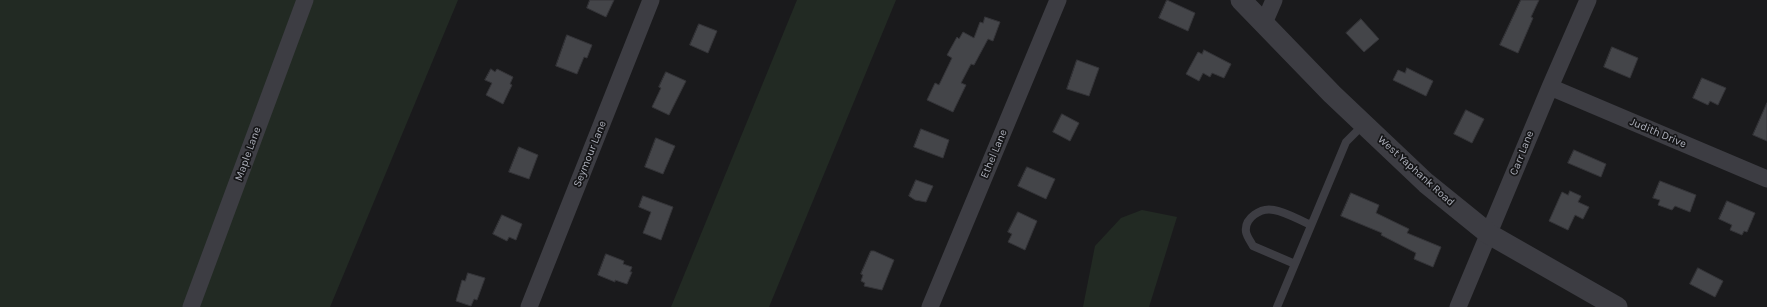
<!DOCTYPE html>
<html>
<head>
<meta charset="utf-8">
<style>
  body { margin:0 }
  canvas { display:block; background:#1a1a1c }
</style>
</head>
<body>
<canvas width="1767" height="307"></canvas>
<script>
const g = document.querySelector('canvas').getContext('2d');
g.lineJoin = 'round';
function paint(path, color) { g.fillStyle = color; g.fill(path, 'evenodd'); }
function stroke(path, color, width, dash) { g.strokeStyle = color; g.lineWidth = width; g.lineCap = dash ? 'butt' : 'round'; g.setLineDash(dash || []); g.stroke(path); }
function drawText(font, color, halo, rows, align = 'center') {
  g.font = font + ' Karla,sans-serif'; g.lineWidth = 3.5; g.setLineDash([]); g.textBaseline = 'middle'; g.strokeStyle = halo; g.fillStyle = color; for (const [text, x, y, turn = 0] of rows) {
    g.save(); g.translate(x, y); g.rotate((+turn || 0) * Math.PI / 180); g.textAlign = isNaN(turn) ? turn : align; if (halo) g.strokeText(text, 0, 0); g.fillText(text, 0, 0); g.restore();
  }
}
const green = new Path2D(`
  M0 0H458L330 307H0Z
  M797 0H896L769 307H671Z
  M1142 210 1177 217 1149 307H1083L1095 246 1121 218Z`);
const building = new Path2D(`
  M590 0H614L606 17 587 8Z
  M1167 0 1195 13 1188 31 1159 18Z
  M1521 0H1539L1531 17 1533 18 1518 53 1500 45Z
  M985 17 1000 22 993 41 988 39 974 65 971 64 961 83 966 85 953 112 927 100 935 83 939 85 952 58 947 55 957 37 959 39 963 32 974 38 980 22 983 23Z
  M1361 19 1379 39 1364 52 1346 33Z
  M699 24 717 31 708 53 690 45Z
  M567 35 592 45 587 58 584 57 577 74 556 66Z
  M1612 47 1638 58 1630 78 1604 67Z
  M1204 50 1231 64 1224 78 1212 73 1210 77 1203 73 1199 81 1186 74 1198 52 1202 54Z
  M1077 60 1099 68 1089 96 1067 89Z
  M1407 68 1433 81 1426 96 1393 80 1398 70 1405 73Z
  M491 69 495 72 497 69 513 77 510 84 512 85 503 104 486 95 492 83 485 80Z
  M666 72 686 81 669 115 652 107 661 88 659 87Z
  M1702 78 1726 88 1718 105 1710 101 1708 105 1693 98Z
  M1767 103V141L1753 135Z
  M1466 110 1484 119 1472 143 1454 134Z
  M1062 114 1079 123 1070 141 1053 132Z
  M921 129 949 140 943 158 914 147Z
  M656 138 675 146 663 174 645 167Z
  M519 147 538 155 529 179 509 172Z
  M1574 150 1606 164 1601 177 1568 163Z
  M1027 167 1055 179 1046 199 1018 186Z
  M916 180 933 186 926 202 915 200 909 196Z
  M1660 181 1696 195 1690 212 1675 206 1672 210 1658 205 1660 200 1653 198Z
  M1570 191 1581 196 1578 202 1589 207 1583 219 1575 215 1568 230 1549 221 1562 192 1568 195Z
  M1351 193 1379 205 1376 213 1409 229 1407 233 1441 247 1433 267 1414 259 1416 253 1381 235 1382 233 1341 216Z
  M643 196 673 207 661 240 643 233 651 212 639 207Z
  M1727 201 1755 213 1747 232 1744 231 1742 235 1730 230 1732 225 1719 219Z
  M1018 212 1037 221 1025 250 1008 242 1012 234 1008 232Z
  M502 215 522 224 516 240 509 237 507 241 493 234Z
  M871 251H874L894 260 882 290 864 286 865 283 861 281 863 275 861 274Z
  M606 254 624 261 623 264 632 267 630 272H632L627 284 615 280V282L598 275Z
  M1698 268 1723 281 1715 297 1690 284Z
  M468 273 485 278 477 300 474 299 471 306 456 301 462 280 465 281Z`);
const service = new Path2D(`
  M1295 264 1253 246C1251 242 1247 237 1246 232 1244 218 1261 207 1274 210 1286 212 1299 220 1311 225
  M1277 307 1346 142 1363 125`);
const minor = new Path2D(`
  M1264 23 1274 0
  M1550 87 1767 179
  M191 307 305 0
  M529 307 651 0
  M930 307 1058 0
  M1458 307 1550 87 1588 0`);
const tertiary = new Path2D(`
  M1241 0 1332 94 1426 183 1489 234 1617 307`);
const streetNames = [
  ["Judith Drive",1658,133,23],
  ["Carr Lane",1522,153,-68],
  ["Maple Lane",248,154,-70],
  ["Seymour Lane",590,154,-68],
  ["Ethel Lane",994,154,-67],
  ["West Yaphank Road",1416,171,42]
];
paint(green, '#222a23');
paint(building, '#444549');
stroke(building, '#343438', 1);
stroke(service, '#3d3d43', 8);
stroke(minor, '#3d3d43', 17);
stroke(tertiary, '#3d3d43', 21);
drawText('11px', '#adb0bb', '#151517', streetNames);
</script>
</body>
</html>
